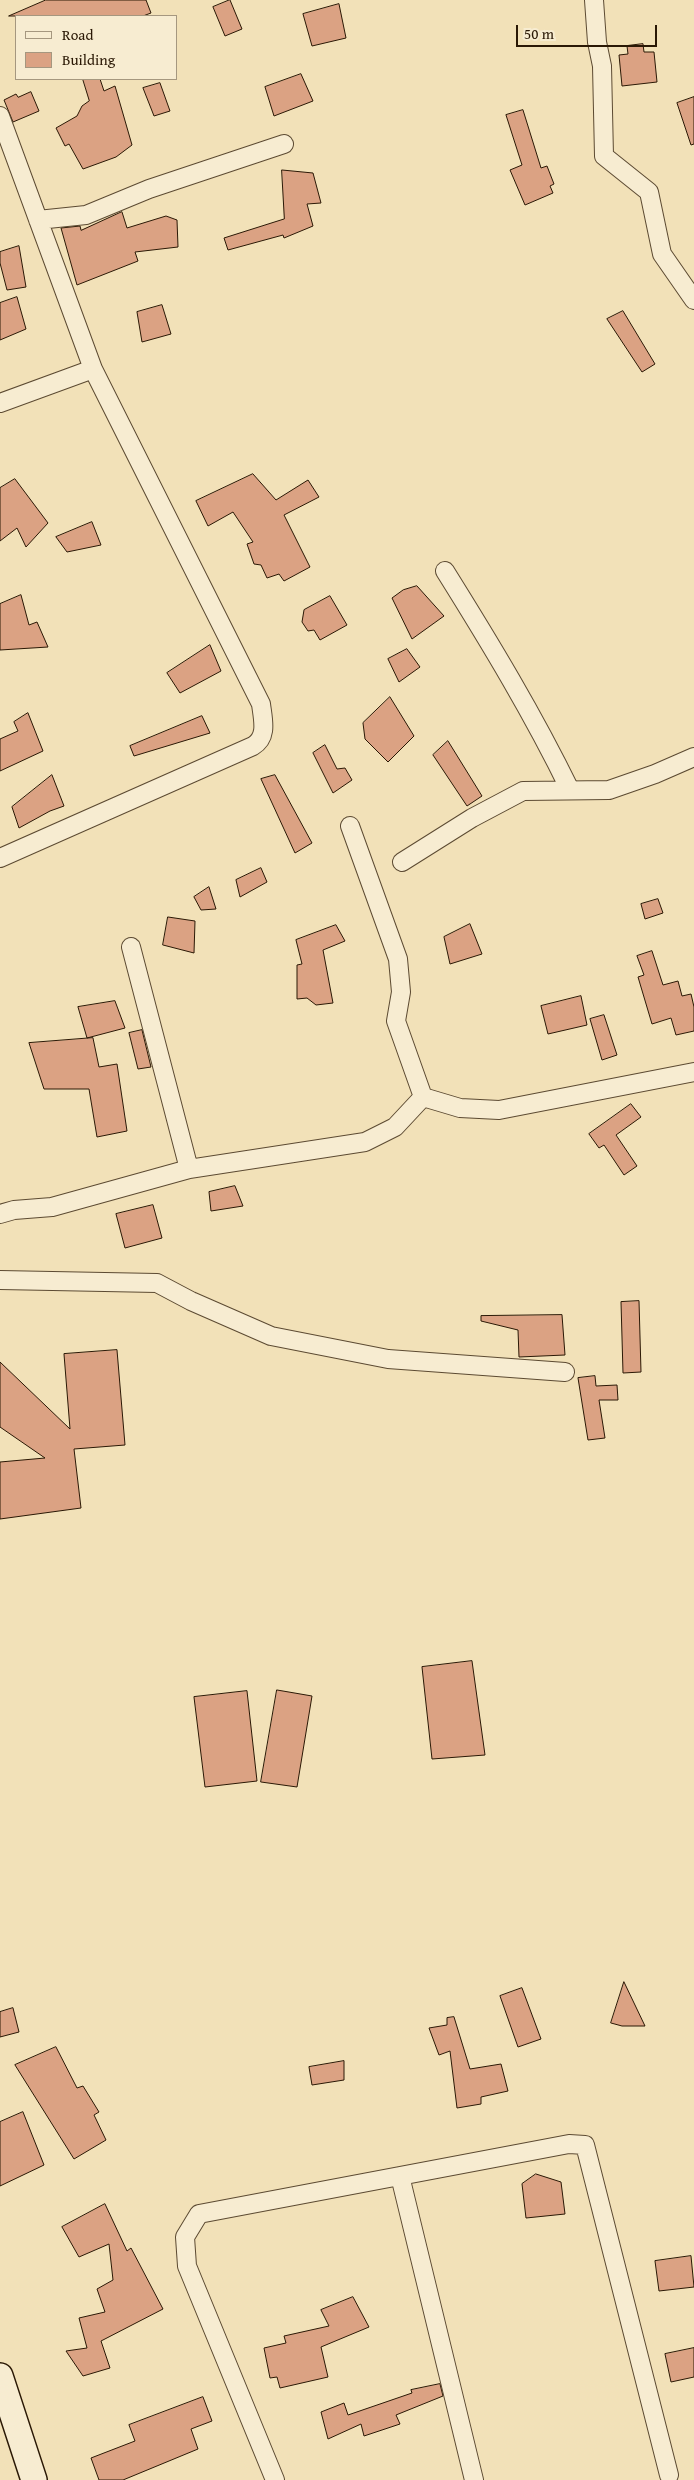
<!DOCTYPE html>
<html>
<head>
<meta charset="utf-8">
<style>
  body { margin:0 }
  #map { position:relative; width:694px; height:2480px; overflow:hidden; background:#f2e1b8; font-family:"Gentium Book Plus",serif }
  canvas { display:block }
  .legend { position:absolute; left:15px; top:15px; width:162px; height:65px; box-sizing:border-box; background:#f7ecd1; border:1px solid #a5977f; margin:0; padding:6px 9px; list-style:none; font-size:15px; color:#2a1805 }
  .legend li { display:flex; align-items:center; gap:10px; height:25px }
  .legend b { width:25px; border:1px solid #a5977f }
  .scale { position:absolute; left:516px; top:25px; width:141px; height:22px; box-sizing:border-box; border:2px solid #2a1805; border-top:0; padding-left:6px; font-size:15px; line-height:18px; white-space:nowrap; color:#2a1805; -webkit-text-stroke:4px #f7ecd1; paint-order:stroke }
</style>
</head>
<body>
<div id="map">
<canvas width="694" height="2480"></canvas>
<ul class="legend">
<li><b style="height:6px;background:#f7ecd1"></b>Road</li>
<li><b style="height:14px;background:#dba283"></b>Building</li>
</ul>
<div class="scale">50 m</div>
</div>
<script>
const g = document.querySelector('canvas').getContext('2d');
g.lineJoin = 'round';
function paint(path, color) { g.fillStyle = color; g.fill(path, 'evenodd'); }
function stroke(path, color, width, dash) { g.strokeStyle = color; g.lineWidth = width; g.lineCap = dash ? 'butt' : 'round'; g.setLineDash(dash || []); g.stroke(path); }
const building = new Path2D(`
  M46 0H146L151 13 143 16H9Z
  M230 0 242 29 225 36 213 7Z
  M339 4 346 38 312 46 303 14Z
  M643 44 644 52H654L657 82 622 86 619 55 628 54 627 46Z
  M301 74 313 101 274 116 265 87Z
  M83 79H100L104 91 115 86 132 145 116 157 83 169 69 144 65 146 56 128 77 116 82 106 89 101Z
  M160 83 170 111 154 116 143 88Z
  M31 92 39 111 13 122 4 100 16 94 18 97Z
  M694 97V144L691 145 677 103Z
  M523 110 541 168 547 166 554 184 550 186 553 193 525 205 510 170 522 165 506 115Z
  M282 170 313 173 321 203 307 204 313 226 284 238 283 235 228 250 224 238 284 219Z
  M122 212 127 228 166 216 177 220 178 247 135 252 138 261 77 285 61 228 80 226 81 230Z
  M19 246 26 287 7 290 0 263V252Z
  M17 297 26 329 0 340V303Z
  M162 305 171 334 142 342 137 312Z
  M623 311 655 364 642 372 607 319Z
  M253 474 276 500 308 480 319 497 284 515 310 567 284 581 279 574 267 578 261 565 254 564 247 544 253 542 233 512 208 526 196 501Z
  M15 479 48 523 26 547 17 528 0 541V488Z
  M92 522 101 545 67 552 56 537Z
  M417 586 444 616 412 639 392 598 403 590Z
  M21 595 29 625 37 622 48 647 0 650V604Z
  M330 596 347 625 320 640 314 630 308 631 302 622 304 610Z
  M210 645 221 671 180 693 167 673Z
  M407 649 420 667 399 682 388 659Z
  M390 697 414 736 388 762 365 739 363 723Z
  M28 713 43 751 0 771V739L18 731 14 722Z
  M202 716 210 733 134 756 130 746Z
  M448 741 482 796 467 806 433 755Z
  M325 745 337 769 345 768 352 780 333 793 313 753Z
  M52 775 64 806 50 811 19 828 12 807Z
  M275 775 312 843 295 853 261 779Z
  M261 868 267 882 240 897 236 880Z
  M209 887 216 909 201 910 194 897Z
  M658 899 663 913 645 919 641 904Z
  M168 917 195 921 194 953 163 945Z
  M470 924 482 954 450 964 444 937Z
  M336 925 345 941 323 950 333 1003 316 1005 307 998 297 999V965L302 964 296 940Z
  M652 951 663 985 678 981 682 996 691 994 694 1007V1031L676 1035 671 1018 652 1024 638 977 644 975 637 956Z
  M581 996 587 1025 548 1034 541 1006Z
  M115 1001 125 1028 87 1038 78 1007Z
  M604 1015 617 1055 602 1060 590 1019Z
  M142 1030 151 1067 138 1069 129 1033Z
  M93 1038 99 1067 117 1064 127 1131 97 1137 89 1089H44L29 1043Z
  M631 1104 641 1117 616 1135 637 1166 624 1175 604 1145 599 1148 589 1134Z
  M235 1186 243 1206 211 1211 209 1192Z
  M153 1205 162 1238 125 1248 116 1214Z
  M639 1301 641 1372 623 1373 621 1302Z
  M562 1315 565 1355 519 1357 518 1330 481 1321V1316Z
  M117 1350 125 1445 74 1449 81 1508 0 1519V1462L45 1458 0 1427V1362L70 1429 64 1354Z
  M595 1376 596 1386 617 1385 618 1400H599L605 1438 588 1440 578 1378Z
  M472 1661 485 1755 432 1759 422 1667Z
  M277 1690 312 1696 297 1787 261 1782Z
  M247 1691 257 1781 205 1787 194 1697Z
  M624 1982 645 2026H622L611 2023Z
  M522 1988 541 2039 518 2047 500 1996Z
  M13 2008 19 2032 0 2037V2012Z
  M454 2017 470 2069 501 2064 508 2091 481 2097V2104L457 2108 450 2051 439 2055 429 2028 447 2025V2018Z
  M56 2047 77 2088 83 2086 99 2112 94 2115 106 2140 74 2159 15 2065Z
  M344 2061V2080L312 2085 309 2067Z
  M23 2112 44 2165 0 2186V2122Z
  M536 2174 561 2182 565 2214 526 2218 522 2184Z
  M105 2204 127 2251 131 2248 163 2309 101 2341 110 2368 83 2376 66 2351 87 2348 79 2318 105 2312 97 2289 113 2280 109 2244 79 2257 62 2227Z
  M691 2256 694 2287 659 2291 655 2261Z
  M353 2297 369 2327 321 2347 328 2377 280 2388 277 2377 270 2378 264 2348 286 2343 284 2336 329 2326 321 2310Z
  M694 2348V2377L671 2382 665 2354Z
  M440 2384 443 2396 396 2415 400 2424 364 2436 361 2424 328 2439 321 2412 344 2403 348 2415 412 2393 411 2390Z
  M203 2397 212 2421 191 2429 198 2449 123 2480H99L91 2458 135 2441 129 2425Z`);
const street = new Path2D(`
  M594 0 597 42 602 66 604 156 649 192 662 254 694 300
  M0 116 93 369 261 704C263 720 268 737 253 746L0 858
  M38 220 86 215 149 189 284 144
  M0 403 93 369
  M445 571C490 643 533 714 570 790
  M350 826 398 959 401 992 396 1021 423 1097
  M402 862 472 818 523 791 609 790 655 774 694 757
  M131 947 189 1169
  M0 1214 14 1210 52 1207 189 1169 365 1142 395 1127 423 1097 460 1108 499 1110 694 1072
  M0 1280 157 1283 191 1301 271 1336 388 1359 565 1372
  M400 2176 474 2480
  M275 2480 187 2266 185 2237 199 2214 569 2144 585 2145 669 2475`);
const secondary = new Path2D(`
  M0 2376 34 2480`);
paint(building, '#dba283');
stroke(building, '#2a1805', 1);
stroke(street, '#5c4a32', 20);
stroke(secondary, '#2a1805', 28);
stroke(street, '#f7ecd1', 18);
stroke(secondary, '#f7ecd1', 25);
</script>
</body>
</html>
